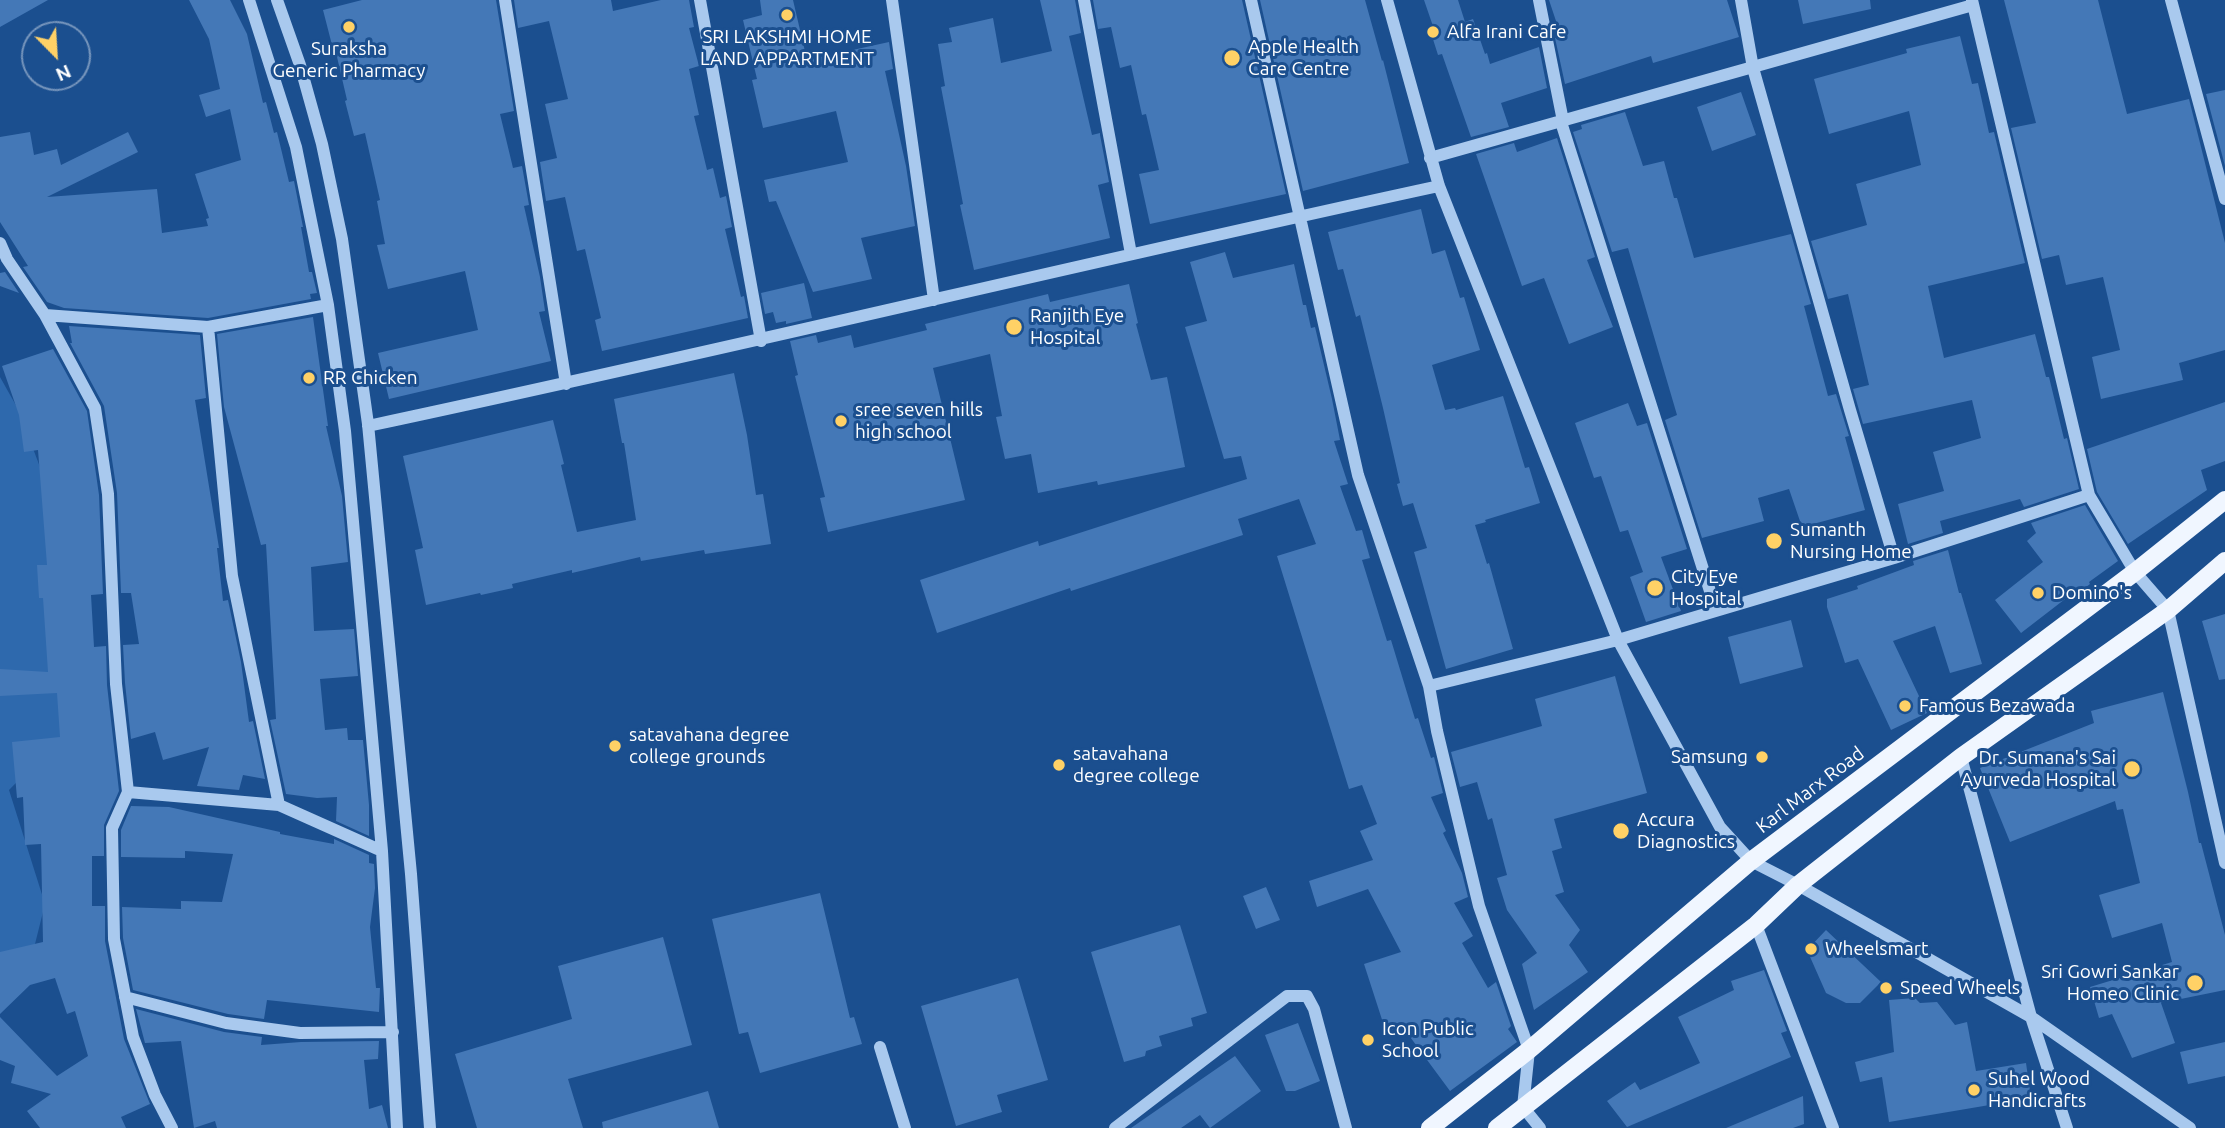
<!DOCTYPE html>
<html>
<head>
<meta charset="utf-8">
<style>
  body { margin:0 }
  #map { position:relative; width:2225px; height:1128px; overflow:hidden; background:#1b4f8f; font-family:Ubuntu,sans-serif }
  canvas { display:block }
  .north { position:absolute; left:21px; top:21px; width:70px; height:70px; box-sizing:border-box; background:#1b4f8f; border:2px solid #7695bc; border-radius:50%; rotate:156deg; font-size:19px; font-weight:700; line-height:28px; text-align:center; color:#fff }
  .north::after { content:''; display:block; margin:auto; width:24px; height:32px; background:#ffd166; clip-path:polygon(50% 0,100% 100%,50% 72%,0 100%) }
</style>
</head>
<body>
<div id="map">
<canvas width="2225" height="1128"></canvas>
<div class="north">N</div>
</div>
<script>
const g = document.querySelector('canvas').getContext('2d');
g.lineJoin = 'round';
function paint(path, color) { g.fillStyle = color; g.fill(path, 'evenodd'); }
function stroke(path, color, width, dash) { g.strokeStyle = color; g.lineWidth = width; g.lineCap = dash ? 'butt' : 'round'; g.setLineDash(dash || []); g.stroke(path); }
function drawText(font, color, halo, rows, align = 'center') {
  g.font = font + ' Ubuntu,sans-serif'; g.lineWidth = 6; g.setLineDash([]); g.textBaseline = 'middle'; g.strokeStyle = halo; g.fillStyle = color; for (const [text, x, y, turn = 0] of rows) {
    g.save(); g.translate(x, y); g.rotate((+turn || 0) * Math.PI / 180); g.textAlign = isNaN(turn) ? turn : align; if (halo) g.strokeText(text, 0, 0); g.fillText(text, 0, 0); g.restore();
  }
}
const green = new Path2D(`
  M0 377 18 409 73 554 75 723 9 790 45 904 32 956 0 955Z`);
const building = new Path2D(`
  M0 0H48L0 27Z
  M189 0H230L247 34 263 103 266 102 274 133 277 132 289 182 294 181 303 227H301L309 272H312L317 293 310 294 311 299 208 318 64 308 47 302 23 267 28 266 0 222V137L30 132 34 155 57 149 61 165 128 132 138 152 47 197 157 189 162 233 208 226 206 219 209 218 195 174 241 160 230 109 206 117 199 95 220 89 209 39Z
  M362 0H496L514 111 500 114 513 168 522 166 529 205 524 206 540 277 545 311 539 312 551 361 389 399 378 353 478 330 465 271 388 289 377 245 385 244 377 201 380 200 365 133 354 136 345 101 347 100 334 44 332 45 323 10Z
  M514 0H611L613 11 661 0H689L694 27 689 28 699 66 689 69 699 115 694 116 707 170 713 168 720 198 726 196 732 227 725 229 741 297 744 296 748 318 602 351 595 320 601 318 585 249 577 251 565 197 546 201 540 162 557 158 545 104 568 99 549 21 518 28Z
  M760 0H793L807 60 889 42 893 69 885 71 906 166 915 226 861 238 872 279 813 292 776 201 769 202 764 180 848 162 836 111 763 128 752 80 757 79 743 20 762 15Z
  M1040 0H1075L1081 33 1069 36 1092 135 1100 133V135L1109 182 1098 185 1110 238 974 270 960 205 963 204 941 87 945 86 938 44 952 42 949 28 993 18 1001 63 1052 51Z
  M1093 0H1242L1286 194 1150 224 1139 174 1159 170 1146 114 1142 115 1131 65 1120 68 1111 27 1098 29Z
  M1260 0H1365L1382 61 1383 60 1409 163 1303 191Z
  M1424 0H1458L1465 22 1473 19 1485 54 1487 53 1490 64 1539 47 1547 88 1501 103 1509 127 1471 137 1442 54 1438 55 1431 33 1435 32Z
  M1549 0H1727L1739 37 1653 63 1651 56 1565 84 1555 38 1561 36Z
  M1798 0H1870L1871 9 1803 24Z
  M2004 0H2098L2127 114 2189 99 2225 243V350L2179 363 2183 380 2101 399 2092 357 2120 350 2103 277 2066 285 2059 255 2042 259 2011 128 2036 123Z
  M1960 36 1972 84 1978 83 1989 133 1994 132 2025 263 1928 286 1944 358 2035 334 2046 377H2049L2064 439 2067 438 2079 489 2024 507 2020 499 1940 521 1943 533 1908 544 1898 504 1944 491 1933 452 1981 438 1972 400 1863 424 1853 389 1869 385 1848 294 1828 299 1811 241 1867 225 1856 184 1921 165 1909 111 1829 134 1814 79 1907 53 1906 49Z
  M2225 90V166L2206 94Z
  M1741 92 1756 135 1712 151 1697 107Z
  M1625 112 1643 166 1664 161 1674 198H1677L1694 258 1791 234 1811 304 1804 306 1828 396 1836 394 1849 436 1845 437 1865 510 1802 527 1789 489 1758 498 1764 521 1702 538 1665 420 1677 415 1628 248 1612 252 1573 132 1582 129 1581 125Z
  M1557 138 1595 257 1587 260 1613 327 1569 344 1544 278 1522 286 1476 154 1514 143 1517 152Z
  M1421 209 1432 254 1445 250 1460 298 1464 297 1480 350 1432 365 1445 410 1455 408 1456 410 1503 396 1525 468 1529 467 1540 503 1485 520 1486 522 1475 525 1487 564 1489 563 1513 649 1446 669 1414 552 1427 548 1413 503 1403 506 1397 484 1400 483 1383 408 1360 315 1356 317 1343 269 1338 270 1328 232Z
  M1225 252 1233 278 1294 264 1303 305H1306L1311 328 1315 327 1332 399 1340 440 1334 441 1348 484 1340 486 1356 531 1362 530 1370 558 1362 560 1387 641 1391 640 1415 719 1418 718 1431 758 1434 757 1443 793 1431 797 1446 831 1443 833 1462 873 1468 897 1454 903 1473 936 1462 943 1488 988 1496 982 1511 1026 1508 1029 1517 1042 1450 1091 1402 1026 1386 1032 1364 964 1401 952 1368 889 1317 907 1309 881 1373 860 1360 831 1377 824 1362 785 1349 789 1277 556 1316 544 1299 499 1238 519 1243 535 1071 591 1070 588 937 633 920 580 1038 541 1039 546 1247 479 1241 456 1224 459 1185 327 1207 321 1190 262Z
  M5 272 19 293 0 286V273Z
  M804 283 812 318 786 324V321L776 323 773 312 765 314 761 293Z
  M1129 284 1138 323 1136 324 1151 380 1167 377 1185 467 1098 485 1097 481 1038 493 1031 454 1005 459 996 417 1002 416 990 354 933 368 965 500 828 532 820 498 825 497 795 376 798 375 790 341 816 335 818 343 851 335 854 348 927 330 925 324 1048 294 1050 302Z
  M313 317 328 426H326L342 496 348 562 311 567 314 631 354 629 358 676 320 679 325 730 347 728 348 740H363L369 805V836L336 821 337 797 317 798 286 794 270 720 276 719 266 544 261 545 224 407 217 334Z
  M69 326 200 335 206 398 195 400 219 548H217L223 601 228 600 241 662 249 722 253 721 265 779 243 775 239 790 197 786 209 747 163 760 155 732 131 739 125 683 123 645 139 644 131 593H121L117 493 104 406 70 343H72Z
  M53 349 87 411 99 495 103 594 91 595 94 647 106 646 107 685 119 791 104 825V856H92V906H105V941L124 1039 150 1104 121 1117 126 1128H40L27 1111 51 1094 11 1083 15 1066 0 1060V1017L57 1076 88 1056 75 1011 67 1014 55 978 30 985 0 1014V952L43 942 41 844 25 845 23 797 17 798 12 742 60 737 57 693 0 696V669L48 672 43 598H39L37 565H47L38 450 24 452 19 415 2 366Z
  M734 373 747 435 756 495 763 494 771 544 705 554 704 550 641 561 640 557 572 573V570L512 584 513 588 481 595 480 593 426 605 415 550 423 548 403 456 553 420 564 464 561 465 577 532 636 520 624 443H622L614 399Z
  M2225 402V461L2201 470 2207 490 2128 544 2097 492 2087 449Z
  M1628 403 1637 426 1647 423 1687 549 1661 557 1681 611 1646 622 1630 577 1643 572 1628 530 1620 532 1601 476 1594 478 1575 423Z
  M2085 505 2118 561 2089 582 2090 584 2071 599 2069 596 2021 633 1995 600 2043 562 2027 541 2036 533 2031 523Z
  M1948 550 1959 593H1961L1982 664 1950 673 1935 626 1893 641 1927 713 1891 730 1858 659 1845 663 1827 607V599L1858 589 1857 586 1914 565 1913 561Z
  M2225 614V679L2219 680 2202 621Z
  M1791 620 1803 667 1740 684 1728 637Z
  M1615 676 1647 793 1554 819 1562 848 1552 851 1564 892 1555 895 1580 930 1569 945 1588 972 1534 1010 1522 964 1537 953 1507 910 1497 878 1507 875 1492 818 1488 820 1477 782 1460 787 1451 752 1542 726 1535 699Z
  M2163 692 2188 792 2199 843H2201L2225 935V990L2161 1003 2175 1043 2132 1058 2112 1014 2099 1018 2090 987 2172 962 2162 923 2112 938 2099 895 2140 883 2123 809 2117 810 2115 801 2010 842 1980 768 2094 723 2091 711Z
  M131 806 169 807 280 832V834L334 844V839L369 855V863L374 864 375 888 370 927 376 988H380L379 1012 267 1000 264 1019 228 1014 133 990 123 938 122 907 181 909V901L222 902 233 854 185 851V858L121 857V830Z
  M1266 887 1280 920 1256 929 1243 896Z
  M820 893 850 1018 854 1017 862 1044 760 1073 748 1032 739 1034 712 919Z
  M1180 925 1207 1013 1191 1018 1193 1026 1159 1036 1162 1046 1146 1051 1145 1056 1124 1062 1091 952Z
  M1826 930 1881 982 1860 1003H1846L1826 993 1807 950Z
  M663 937 692 1045 568 1079 583 1128H477L455 1054 572 1019 558 966Z
  M1764 970 1787 1031 1781 1033 1791 1057 1627 1127 1607 1101 1635 1082 1640 1090 1700 1063 1678 1017 1734 990 1731 981Z
  M1018 978 1048 1080 997 1095 1002 1112 956 1126 921 1006Z
  M1915 998 1920 1003 1937 1002 1955 1025 1967 1022 1976 1071 2026 1063 2031 1098 1889 1122 1882 1077 1860 1082 1855 1062 1894 1052 1889 1000Z
  M136 1009 224 1032 262 1037 261 1045 301 1042 379 1041 378 1059 364 1060 369 1109 382 1105 388 1128H217L215 1121 194 1128 181 1041 145 1043Z
  M1298 1023 1320 1081 1295 1091H1286L1265 1035Z
  M2225 1042V1076L2188 1084 2180 1052Z
  M1235 1056 1261 1091 1210 1128 1200 1115 1181 1128H1131Z
  M708 1091 719 1128H603L602 1122Z
  M1803 1096 1804 1124 1793 1128H1726Z`);
const minor = new Path2D(`
  M249 0 296 147 328 305 345 431 382 851 397 1128
  M277 0 300 65 322 144 342 239 368 424 411 874 430 1128
  M505 0 566 384
  M700 0 761 341
  M892 0 934 300
  M1084 0 1131 254
  M1251 0 1358 475 1429 686 1437 731 1479 906 1529 1050 1523 1107 1540 1128
  M1387 0 1439 186 1618 640 1720 827 1751 861 1798 885 2031 1017 2190 1128
  M1539 0 1563 121 1561 122 1716 610
  M1741 0 1753 68 1850 410 1894 558 2089 495
  M1972 0 2089 495 2135 572 2168 610 2225 863
  M2171 0 2225 199
  M1430 158 1973 5
  M0 243 7 259 45 315 95 408 108 494 116 684 128 792 112 828 114 939 133 1037 155 1095 172 1128
  M45 315 208 327 328 305
  M208 327 232 576 279 805 382 851
  M368 426C726 350 1082 263 1439 186
  M1429 686 1618 640 1894 558
  M1961 757 2031 1017 2067 1128
  M128 792 279 805
  M1756 925 1833 1128
  M125 997 226 1023 300 1033 393 1032
  M880 1047 905 1128
  M1115 1128 1287 996H1307L1314 1009 1346 1128`);
const major = new Path2D(`
  M1430 1128 1529 1050 1751 861 2135 572 2225 500
  M1497 1128 1756 925 1798 885 1961 757 2168 610 2225 561`);
const markers = [
  [787,15,7,"#ffd166"],
  [349,27,7,"#ffd166"],
  [1433,32,7,"#ffd166"],
  [1232,58,9,"#ffd166"],
  [1014,327,9,"#ffd166"],
  [309,378,7,"#ffd166"],
  [841,421,7,"#ffd166"],
  [1774,541,9,"#ffd166"],
  [1655,588,9,"#ffd166"],
  [2038,593,7,"#ffd166"],
  [1905,706,7,"#ffd166"],
  [615,746,7,"#ffd166"],
  [1762,757,7,"#ffd166"],
  [1059,765,7,"#ffd166"],
  [2132,769,9,"#ffd166"],
  [1621,831,9,"#ffd166"],
  [1811,949,7,"#ffd166"],
  [2195,983,9,"#ffd166"],
  [1886,988,7,"#ffd166"],
  [1368,1040,7,"#ffd166"],
  [1974,1090,7,"#ffd166"]
];
const poiNames = [
  ["Alfa Irani Cafe",1447,32],
  ["SRI LAKSHMI HOME",787,37,"center"],
  ["LAND APPARTMENT",787,59,"center"],
  ["Apple Health",1248,47],
  ["Care Centre",1248,69],
  ["Suraksha",349,49,"center"],
  ["Generic Pharmacy",349,71,"center"],
  ["Ranjith Eye",1030,316],
  ["Hospital",1030,338],
  ["RR Chicken",323,378],
  ["sree seven hills",855,410],
  ["high school",855,432],
  ["Sumanth",1790,530],
  ["Nursing Home",1790,552],
  ["City Eye",1671,577],
  ["Hospital",1671,599],
  ["Domino's",2052,593],
  ["Famous Bezawada",1919,706],
  ["satavahana degree",629,735],
  ["college grounds",629,757],
  ["satavahana",1073,754],
  ["degree college",1073,776],
  ["Samsung",1748,757,"right"],
  ["Dr. Sumana's Sai",2116,758,"right"],
  ["Ayurveda Hospital",2116,780,"right"],
  ["Accura",1637,820],
  ["Diagnostics",1637,842],
  ["Wheelsmart",1825,949],
  ["Sri Gowri Sankar",2179,972,"right"],
  ["Homeo Clinic",2179,994,"right"],
  ["Speed Wheels",1900,988],
  ["Icon Public",1382,1029],
  ["School",1382,1051],
  ["Suhel Wood",1988,1079],
  ["Handicrafts",1988,1101]
];
const streetNames = [
  ["Karl Marx Road",1810,790,-37]
];
paint(green, '#2e69ad');
paint(building, '#4478b7');
stroke(minor, '#a9c9ee', 12);
stroke(major, '#f0f6ff', 18);
for (const [x, y, r, color] of markers) { const dot = new Path2D(); dot.arc(x, y, r, 0, 2 * Math.PI); g.fillStyle = color; g.fill(dot); stroke(dot, '#1b4f8f', 2.5); }
drawText('19px', '#fff', '#1b4f8f', poiNames, 'left');
drawText('19px', '#fff', '#1b4f8f', streetNames);
</script>
</body>
</html>
